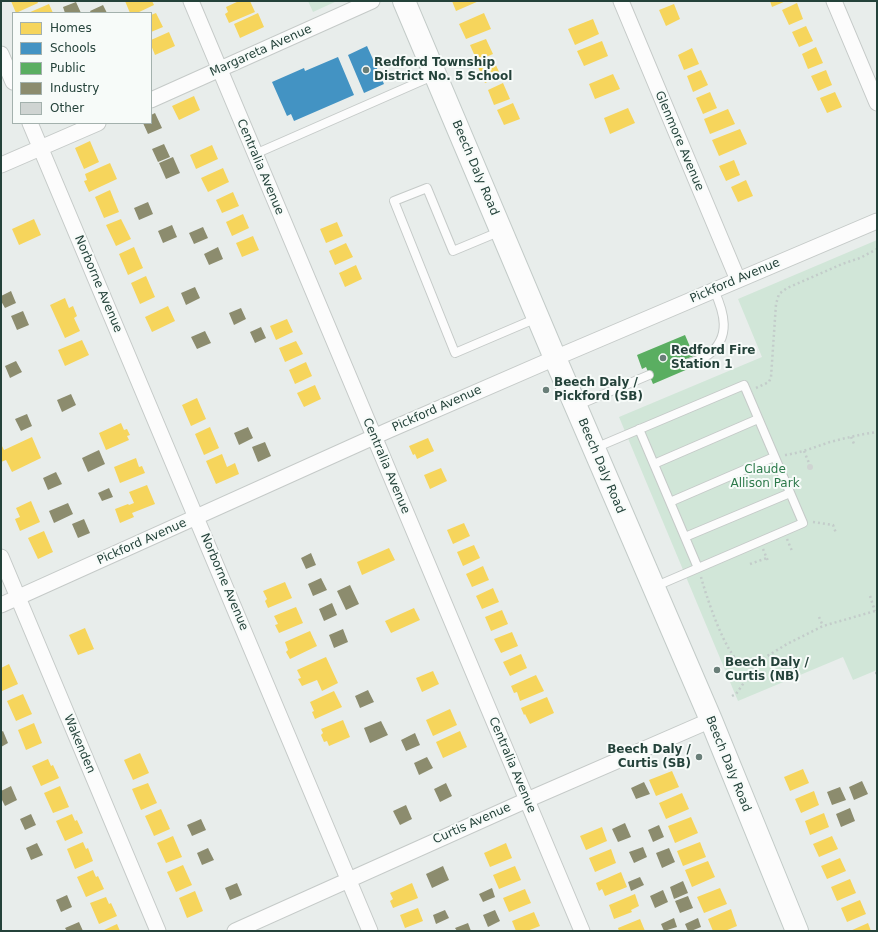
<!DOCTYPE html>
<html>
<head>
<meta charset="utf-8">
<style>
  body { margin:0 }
  #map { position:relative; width:878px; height:932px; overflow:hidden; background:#e8edeb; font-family:"DejaVu Sans",sans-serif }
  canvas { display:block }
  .frame { position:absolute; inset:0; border:2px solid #24423a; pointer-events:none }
  .legend { position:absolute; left:12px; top:12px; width:140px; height:112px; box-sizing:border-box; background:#f7fbf9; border:1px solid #a3b1ad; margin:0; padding:5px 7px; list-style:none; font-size:12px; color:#24423a }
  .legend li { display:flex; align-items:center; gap:8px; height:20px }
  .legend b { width:20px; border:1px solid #a3b1ad }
</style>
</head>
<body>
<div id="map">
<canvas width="878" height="932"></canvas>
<div class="frame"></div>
<ul class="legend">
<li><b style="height:11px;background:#f6d55c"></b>Homes</li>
<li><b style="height:11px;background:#4393c3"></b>Schools</li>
<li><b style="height:11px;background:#5aae61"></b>Public</li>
<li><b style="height:11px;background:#8c8c6e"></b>Industry</li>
<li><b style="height:11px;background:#cfd4d2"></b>Other</li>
</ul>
</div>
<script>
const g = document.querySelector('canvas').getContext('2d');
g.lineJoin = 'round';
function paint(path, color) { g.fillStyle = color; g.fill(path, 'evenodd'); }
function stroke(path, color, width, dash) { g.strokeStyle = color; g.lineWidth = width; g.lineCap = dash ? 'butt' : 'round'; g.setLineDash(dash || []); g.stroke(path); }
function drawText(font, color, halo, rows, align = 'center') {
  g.font = font + ' "DejaVu Sans",sans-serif'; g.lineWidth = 4; g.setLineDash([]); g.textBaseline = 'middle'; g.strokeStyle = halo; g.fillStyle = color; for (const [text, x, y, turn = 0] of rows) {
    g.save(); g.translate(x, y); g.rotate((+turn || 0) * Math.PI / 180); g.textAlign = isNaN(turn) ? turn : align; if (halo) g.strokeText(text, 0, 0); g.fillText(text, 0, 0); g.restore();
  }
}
const green = new Path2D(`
  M308 1H337L313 12Z
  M877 240V670L853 680 843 657 738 701 619 417 762 357 738 299Z`);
const homes = new Path2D(`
  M11 1H37L38 3 16 13Z
  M125 1H152L154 5 137 13H130Z
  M239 1H250L255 12 229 23 225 14 228 12 226 7Z
  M452 1H479L456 11Z
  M770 1H786L772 7Z
  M797 3 803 19 789 25 782 10Z
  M49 4 53 13H28Z
  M674 4 680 19 666 26 659 10Z
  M156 13 163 27 151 32V15Z
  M258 13 264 27 240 38 234 24Z
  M484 13 491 29 466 39 459 24Z
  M593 19 599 34 575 45 568 29Z
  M806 26 813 41 799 47 792 32Z
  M169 32 175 46 155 55 151 45V40Z
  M486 39 493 54 477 61 470 45Z
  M602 41 608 56 584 66 577 51Z
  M816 47 823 63 808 69 802 54Z
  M692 48 699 64 684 70 678 55Z
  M494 61 501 76 485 83 478 67Z
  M701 70 708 85 693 92 687 76Z
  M826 70 832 85 818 91 811 76Z
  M613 74 620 89 595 99 589 84Z
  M503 83 510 99 494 105 488 90Z
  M710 92 717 108 703 114 696 98Z
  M835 92 842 107 827 113 820 98Z
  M194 96 200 110 179 120 172 106Z
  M513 103 520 119 504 125 497 110Z
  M628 108 635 123 610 134 604 118Z
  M728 109 735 124 710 134 704 119Z
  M740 129 747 144 719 156 712 140Z
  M90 141 99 162 84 169 75 148Z
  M212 145 218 159 196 169 190 155Z
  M734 160 740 175 726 181 719 166Z
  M110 163 117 179 89 192 84 181 87 180 85 174Z
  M223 168 229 182 208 192 201 178Z
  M746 180 753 196 738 202 731 187Z
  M110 190 119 212 104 218 95 197Z
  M233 192 239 206 222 213 216 200Z
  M243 214 249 228 232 236 226 222Z
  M34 219 41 235 19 245 12 229Z
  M121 219 131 239 116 246 106 225Z
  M337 222 343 236 326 243 320 229Z
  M253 236 259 250 242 257 236 243Z
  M346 243 353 257 335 265 329 251Z
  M134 247 143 268 128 275 119 254Z
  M356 265 362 279 345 287 339 273Z
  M146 276 155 297 140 304 131 283Z
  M65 298 69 308 73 306 77 316 74 318 80 331 65 338 50 305Z
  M168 306 175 321 152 332 145 317Z
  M287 319 293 332 276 340 270 326Z
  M82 340 89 355 65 366 58 350Z
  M296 341 303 354 285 362 279 348Z
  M306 362 312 376 295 384 289 370Z
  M315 385 321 399 304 407 297 393Z
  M197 398 206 419 191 426 182 405Z
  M121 423 124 430 127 429 130 435 127 436 129 440 106 450 99 433Z
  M210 427 219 448 204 455 195 434Z
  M32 437 41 458 12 472 6 460 1 462V444L4 450Z
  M428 438 434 451 417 459 415 454 413 455 409 446Z
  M222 454 227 467 235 463 239 474 216 484 206 461Z
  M136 458 139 467 142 466 145 473 120 483 114 467Z
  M441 468 447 481 430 489 424 475Z
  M147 485 155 504 132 513 134 517 120 523 115 509 128 504 129 505 134 503 129 492Z
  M31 501 40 522 20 531 15 519 20 517 16 508Z
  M464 523 470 536 453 544 447 530Z
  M44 531 53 552 38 559 28 538Z
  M474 545 480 558 463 566 457 552Z
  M389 548 395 560 362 575 357 562Z
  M483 566 489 580 472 587 466 574Z
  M285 582 292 598 268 608 265 601 267 599 263 591Z
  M493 588 499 602 482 609 476 596Z
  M296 607 303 623 279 633 275 625 278 624 274 616Z
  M414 608 420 620 391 633 385 621Z
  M502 610 508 624 491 631 485 617Z
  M85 628 94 649 78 655 69 635Z
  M310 631 317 646 290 659 286 652 288 650 285 642Z
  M512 632 518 646 501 653 494 639Z
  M521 654 527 668 510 676 503 662Z
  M326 657 338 683 322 691 317 680 302 686 298 679 301 678 297 670Z
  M9 664 18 684 2 691 1 668Z
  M433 671 439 684 422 692 416 678Z
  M536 675 544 691 520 701 517 692 514 693 511 686Z
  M334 691 342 707 315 719 312 712 314 711 310 702Z
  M23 694 32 714 16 721 7 701Z
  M547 697 554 713 530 724 525 714 524 715 521 708Z
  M450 709 457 725 433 736 426 720Z
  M343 720 350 737 329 746 327 741 324 742 321 735 323 733 321 729Z
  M34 723 42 743 26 750 18 730Z
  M460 731 467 747 443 758 436 742Z
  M140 753 149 773 133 780 124 760Z
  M48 759 51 766 53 765 59 778 41 786 32 766Z
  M803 769 809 783 790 791 784 777Z
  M672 771 679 787 656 796 649 780Z
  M148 783 157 803 141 810 132 789Z
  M60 786 69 807 53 813 44 793Z
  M814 791 819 805 801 813 795 799Z
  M682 793 689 809 666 819 659 803Z
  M161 809 170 829 154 836 145 816Z
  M824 813 829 827 810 835 805 821Z
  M72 814 75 821 77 820 83 833 65 841 56 821Z
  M691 817 698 833 675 843 668 826Z
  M602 827 607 841 586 850 580 836Z
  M173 836 182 857 166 863 157 843Z
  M832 836 838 849 819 857 813 844Z
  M83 842 86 849 88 848 93 861 75 869 67 849Z
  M700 842 706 857 683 866 677 851Z
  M506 843 512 858 490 867 484 853Z
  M611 849 616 863 595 872 589 858Z
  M840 858 846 871 827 879 821 866Z
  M708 861 715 877 692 887 685 870Z
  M183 865 192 885 176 892 167 872Z
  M515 866 521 880 499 889 493 875Z
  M93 870 96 877 98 876 104 889 86 897 77 877Z
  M621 872 627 887 605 896 602 889 599 891 596 883Z
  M850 879 856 893 837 901 831 887Z
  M412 883 418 898 393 908 390 901 393 899 390 893Z
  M720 888 727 904 704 913 697 897Z
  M525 889 531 903 509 912 503 898Z
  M195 891 203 911 187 918 179 898Z
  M635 894 639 906 631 910 632 912 614 919 609 905Z
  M106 897 109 904 111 903 117 916 99 924 90 903Z
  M860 900 866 914 847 922 841 908Z
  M418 908 423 921 405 928 400 915Z
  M731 909 737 926 725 931H713L708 919Z
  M534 912 540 926 527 931H516L512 921Z
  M640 919 645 931H619L618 928Z
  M868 923 871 931H850Z
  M117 924 120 931H102Z`);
const schools = new Path2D(`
  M367 46 384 84 364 93 348 55Z
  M338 57 354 95 294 121 291 114 287 116 272 82 304 68 305 71Z`);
const public = new Path2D(`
  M685 335 694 356 684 360 688 369 653 384 646 367 642 369 637 355Z`);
const industry = new Path2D(`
  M76 2 81 13H65L63 7Z
  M103 5 107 13H91L90 11Z
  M155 113 162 128 148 134 143 123H151V115Z
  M164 144 170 157 158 162 152 149Z
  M173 157 180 173 166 179 159 163Z
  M148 202 153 214 139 220 134 208Z
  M172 225 177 237 163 243 158 231Z
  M203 227 208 238 194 244 189 233Z
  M218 247 223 259 209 265 204 254Z
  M195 287 200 298 186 305 181 293Z
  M11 291 16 303 5 308 1 301V296Z
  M241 308 246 319 234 325 229 313Z
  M23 311 29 325 17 330 11 316Z
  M261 327 266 338 255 343 250 332Z
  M205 331 211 343 197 349 191 337Z
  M16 361 22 372 10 378 5 366Z
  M71 394 76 405 62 412 57 400Z
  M27 414 32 426 21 431 15 419Z
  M248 427 253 438 239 445 234 433Z
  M265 442 271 456 258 462 252 447Z
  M99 450 105 464 88 472 82 458Z
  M56 472 62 484 48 490 43 478Z
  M109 488 113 497 102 501 98 493Z
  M68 503 73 514 54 523 49 511Z
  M84 519 90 533 78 538 72 524Z
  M311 553 316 565 306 569 301 558Z
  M321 578 327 590 313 596 308 584Z
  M350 585 359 604 346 610 337 591Z
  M332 603 337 615 324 621 319 609Z
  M343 629 348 642 334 648 329 635Z
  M368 690 374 702 360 708 355 696Z
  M381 721 388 735 370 743 364 728Z
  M3 731 8 743 1 747V732Z
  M415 733 420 745 406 751 401 740Z
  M427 757 433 768 419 775 414 763Z
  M862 781 868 794 854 800 849 787Z
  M644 782 650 794 636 799 631 788Z
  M446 783 452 796 440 802 434 789Z
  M11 786 17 800 5 806 1 798V791Z
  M840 787 846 800 832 805 827 792Z
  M406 805 412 819 400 825 393 811Z
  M850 808 855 821 841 827 836 814Z
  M31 814 36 825 25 830 20 819Z
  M201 819 206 830 192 836 187 825Z
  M625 823 631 837 618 842 612 829Z
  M659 825 664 837 653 842 648 830Z
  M37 843 43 855 31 860 26 848Z
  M643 847 647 857 634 863 629 852Z
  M208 848 214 860 202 865 197 853Z
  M669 848 675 862 662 868 656 853Z
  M443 866 449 880 432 888 426 874Z
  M640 877 644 885 631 891 628 882Z
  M683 881 688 893 674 899 670 887Z
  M237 883 242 895 230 900 225 888Z
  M492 888 495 897 483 902 479 894Z
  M663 890 668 902 655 908 650 896Z
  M67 895 72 907 61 912 56 900Z
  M688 896 693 908 680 913 675 901Z
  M445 910 449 918 436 924 433 915Z
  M495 910 500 921 488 927 483 915Z
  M674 918 677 927 664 931 661 924Z
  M698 918 701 927 691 931H688L685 924Z
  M79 922 83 931H67L65 928Z
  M468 923 471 931H457L455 928Z`);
const building = new Path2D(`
  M807 467a3 3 0 1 1 6 0a3 3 0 1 1-6 0Z`);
const path = new Path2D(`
  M756 388 769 382 771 377 776 304 779 294 787 288 842 264 860 258 877 249
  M851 437 855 446
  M804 451 809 463
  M785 455C800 453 815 447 830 442 846 438 861 434 877 432
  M813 522 833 525 836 533
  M787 539 792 551
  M763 549 768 561
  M750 564 767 558
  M701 577C706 595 725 655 742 664 745 665 750 666 754 666
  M870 596 875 611
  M819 617 823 626
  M875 673H877
  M732 696 736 694 743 684 756 663 787 644 823 626 875 611 877 612`);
const lane = new Path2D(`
  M255 154 435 75
  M501 231 453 251 427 188 394 201 455 353 537 318
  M686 364C693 362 702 359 708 355 732 337 724 312 714 290
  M576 406 649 375
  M639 429 698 568
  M595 448 744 385 803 523 654 587
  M654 464 758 419
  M670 502 774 457
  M685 537 790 493`);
const street = new Path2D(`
  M191 1 582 931
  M621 1 738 280
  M834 1 877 103
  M1 54 13 82
  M151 100 372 1
  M30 123 370 931
  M1 165 98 123
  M1 557 158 931
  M1 605 387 431 555 358 877 221
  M235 931 527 800 711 720`);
const secondary = new Path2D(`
  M404 1 555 358 711 720 797 931`);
const markers = [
  [366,70,4,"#697e78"],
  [663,358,4,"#697e78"],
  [546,390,4,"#697e78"],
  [717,670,4,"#697e78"],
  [699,757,4,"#697e78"]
];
const streetNames = [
  ["Margareta Avenue",261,51,-24],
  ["Glenmore Avenue",679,141,67],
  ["Centralia Avenue",260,167,67],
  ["Beech Daly Road",475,168,67],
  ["Pickford Avenue",735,281,-23],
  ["Norborne Avenue",98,284,67],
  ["Pickford Avenue",437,409,-24],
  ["Centralia Avenue",386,466,67],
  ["Beech Daly Road",601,466,67],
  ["Pickford Avenue",142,542,-24],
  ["Norborne Avenue",224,582,67],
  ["Wakenden",79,744,67],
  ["Beech Daly Road",728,764,68],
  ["Centralia Avenue",512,765,67],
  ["Curtis Avenue",472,824,-24]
];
const poiNames = [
  ["Redford Township",374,63],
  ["District No. 5 School",374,77],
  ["Redford Fire",671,351],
  ["Station 1",671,365],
  ["Beech Daly /",554,383],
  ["Pickford (SB)",554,397],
  ["Beech Daly /",725,663],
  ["Curtis (NB)",725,677],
  ["Beech Daly /",691,750,"right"],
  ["Curtis (SB)",691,764,"right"]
];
const parkNames = [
  ["Claude",765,470],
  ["Allison Park",765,484]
];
paint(green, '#d1e6d8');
paint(homes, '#f6d55c');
paint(schools, '#4393c3');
paint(public, '#5aae61');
paint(industry, '#8c8c6e');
paint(building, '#cfd4d2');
stroke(lane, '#c5cac8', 10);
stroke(street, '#c5cac8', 17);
stroke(secondary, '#c3cbc8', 24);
stroke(path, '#c3ccca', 2.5, [2, 3]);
stroke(lane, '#fcfcfc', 8);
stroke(street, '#fcfcfc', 15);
stroke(secondary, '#fcfcfc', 22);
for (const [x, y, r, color] of markers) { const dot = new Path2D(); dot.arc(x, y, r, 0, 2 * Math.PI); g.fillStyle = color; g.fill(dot); stroke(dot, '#f7fbf9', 1.5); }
drawText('12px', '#24423a', '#f7fbf9', streetNames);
drawText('bold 12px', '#24423a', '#f7fbf9', poiNames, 'left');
drawText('12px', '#2d7a4b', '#f7fbf9', parkNames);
</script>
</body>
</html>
